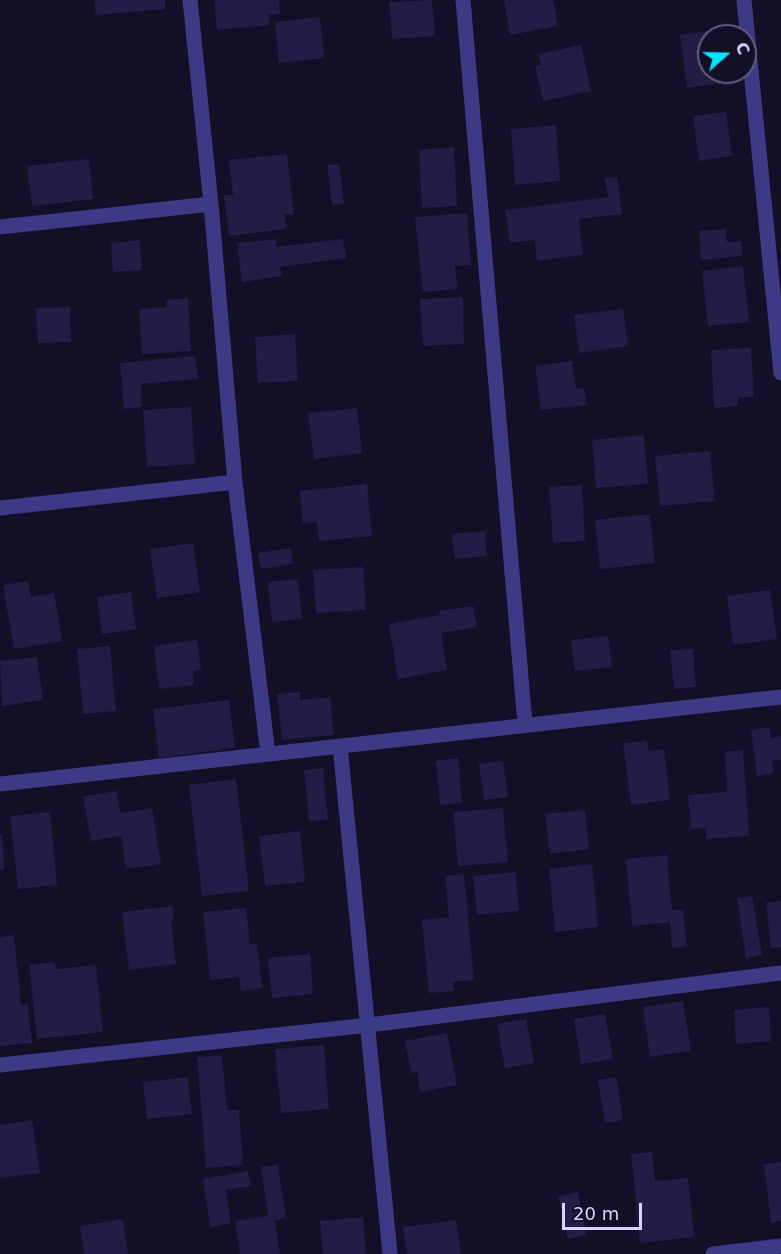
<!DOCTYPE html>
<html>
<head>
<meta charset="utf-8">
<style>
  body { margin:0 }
  #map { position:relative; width:781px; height:1254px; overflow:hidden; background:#130f26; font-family:"DejaVu Sans",sans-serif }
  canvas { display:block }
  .north { position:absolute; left:697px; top:24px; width:60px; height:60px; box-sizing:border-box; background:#130f26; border:2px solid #625e7d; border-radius:50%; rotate:70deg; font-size:16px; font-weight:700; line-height:24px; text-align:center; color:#d9d4ff }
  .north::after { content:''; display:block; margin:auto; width:21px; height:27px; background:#00e5ff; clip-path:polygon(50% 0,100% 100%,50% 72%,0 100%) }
  .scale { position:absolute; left:562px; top:1203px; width:80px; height:27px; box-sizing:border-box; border:3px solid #d9d4ff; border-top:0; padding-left:8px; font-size:18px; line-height:21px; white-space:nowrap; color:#d9d4ff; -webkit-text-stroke:4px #130f26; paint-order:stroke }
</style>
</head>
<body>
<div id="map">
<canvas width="781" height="1254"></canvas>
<div class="north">С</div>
<div class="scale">20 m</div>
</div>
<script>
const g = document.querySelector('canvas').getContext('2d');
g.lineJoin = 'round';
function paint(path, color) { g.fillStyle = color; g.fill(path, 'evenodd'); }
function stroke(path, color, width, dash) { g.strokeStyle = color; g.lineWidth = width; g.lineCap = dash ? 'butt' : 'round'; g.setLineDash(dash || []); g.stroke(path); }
const building = new Path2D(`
  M94 0H165V9L96 15Z
  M214 0H279L280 14 269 15 270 25 217 30Z
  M432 0 435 36 392 39 389 2Z
  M504 0H553L558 26 510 35Z
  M320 17 324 58 279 63 275 22Z
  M716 30 717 36H709V72H721L723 83 687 88 680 35Z
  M581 45 591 91 543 101 535 66 541 65 538 54Z
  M726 112 732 156 699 161 693 116Z
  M556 125 560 181 515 185 511 129Z
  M454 147 457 206 422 208 419 150Z
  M287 154 294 214 285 215 286 229 229 236 224 195H233L229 160Z
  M89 159 93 199 32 206 27 166Z
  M339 164 344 204 332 205 327 165Z
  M617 177 622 214 579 219 583 255 537 261 535 240 510 243 505 210 608 197 605 178Z
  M467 213 471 265 455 266 458 289 423 292 415 217Z
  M726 229 727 242 741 241 743 256 701 260 699 231Z
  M276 239V247L343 239 346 258 280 267 282 276 242 282 237 243Z
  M140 240 142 270 113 272 111 243Z
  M743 266 749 322 708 326 702 271Z
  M463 297 464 344 423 346 420 299Z
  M188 298 191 351 142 354 139 309 167 307V300Z
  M70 307 71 342 38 343 36 308Z
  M623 309 628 346 579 353 574 315Z
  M295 334 298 381 258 383 255 337Z
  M751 348 754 397 738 398V406L714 408 711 350Z
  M195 356 198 379 141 384 142 407 124 409 120 363Z
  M572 361 576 389 584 388 587 405 541 410 535 366Z
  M191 407 195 464 147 467 143 410Z
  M357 408 362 453 314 459 308 413Z
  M644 435 648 484 596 488 592 440Z
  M710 451 715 501 660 506 655 456Z
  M367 484 372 536 319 541 317 522 303 523 300 491Z
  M582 485 585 541 553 543 549 487Z
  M650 514 655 563 600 569 595 520Z
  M485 531 487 556 455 559 452 534Z
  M193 543 200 592 157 598 150 549Z
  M291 548 293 564 261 569 258 553Z
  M363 567 366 610 316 613 313 570Z
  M298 579 302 619 272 622 268 582Z
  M28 581 31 597 54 593 62 641 14 649 3 585Z
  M770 590 777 639 733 645 727 596Z
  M131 592 136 629 102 634 97 597Z
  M473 606 477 627 441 633 447 670 398 679 389 624 440 615 439 611Z
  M608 636 612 667 575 671 571 640Z
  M197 640 201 670 193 671 194 685 159 689 154 646Z
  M110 646 116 711 83 714 77 649Z
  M693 649 696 687 674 689 670 650Z
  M37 657 43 700 2 706 0 661Z
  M300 692V700L330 697 334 735 282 740 277 694Z
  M229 700 235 748 159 758 153 709Z
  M769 727 771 738 781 736V760L772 761 774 773 757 776 751 730Z
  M647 741 649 751 664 749 670 800 631 805 623 743Z
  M743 750 749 836 706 839V828L691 829 688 795 727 792 725 752Z
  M458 758 462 803 440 805 436 761Z
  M503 761 508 797 484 800 479 764Z
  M323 768 328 820 309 821 304 770Z
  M236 779 249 891 202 896 189 785Z
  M117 791 120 813 152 808 161 864 126 869 121 836 91 841 83 796Z
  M503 808 508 862 458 866 453 812Z
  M585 810 589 849 550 854 545 814Z
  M50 812 57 885 18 889 10 816Z
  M300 831 305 882 265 886 259 836Z
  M0 834H2L4 869 0 870Z
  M667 855 672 910H683L687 946 672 948 670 922 632 926 626 859Z
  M592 864 598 927 555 932 549 869Z
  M516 872 519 911 477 915 473 876Z
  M464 874 474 980 453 982 454 991 429 993 422 920 449 917 445 876Z
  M752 896 762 955 746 958 737 898Z
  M781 901V947L771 948 766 903Z
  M173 906 174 919H171L176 964 129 970 122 912Z
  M246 908 250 944H257L262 988 241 991 239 977 210 980 203 912Z
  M14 935 21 1005 28 1004 32 1043 0 1046V937Z
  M310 954 313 994 272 998 268 958Z
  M55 962 56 969 96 965 103 1032 37 1039 29 965Z
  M683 1001 691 1051 650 1057 643 1007Z
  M769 1007 771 1041 736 1044 734 1010Z
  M605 1014 613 1059 581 1064 574 1019Z
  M526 1019 534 1063 505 1068 497 1024Z
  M447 1033 457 1085 420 1092 417 1072 411 1073 405 1041Z
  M324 1045 329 1109 281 1113 275 1049Z
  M222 1055 227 1110H239L243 1165 206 1168 197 1057Z
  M188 1077 192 1114 147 1119 143 1082Z
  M616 1077 623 1120 605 1123 598 1080Z
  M32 1120 40 1173 0 1178V1125Z
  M652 1152 655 1181 688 1178 694 1237 640 1243 631 1154Z
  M781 1162V1221L771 1223 764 1164Z
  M278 1165 286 1218 275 1220 280 1254H240L235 1221 268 1216 261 1167Z
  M248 1171 251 1186 226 1190 231 1223 210 1227 203 1179Z
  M578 1192 587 1235 568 1239 558 1196Z
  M363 1217 366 1254H323L320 1221Z
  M123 1219 128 1254H84L80 1226Z
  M456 1220 461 1254H407L403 1227Z`);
const street = new Path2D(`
  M190 0 211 204 235 482 268 754
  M463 0 525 724
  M744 0 781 373
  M0 227 211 204
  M0 508 235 482
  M340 746 390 1254
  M0 784 781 697
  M0 1065 369 1025 781 973
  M713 1254 781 1246`);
paint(building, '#241b47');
stroke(street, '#3d3a85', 15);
</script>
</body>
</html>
